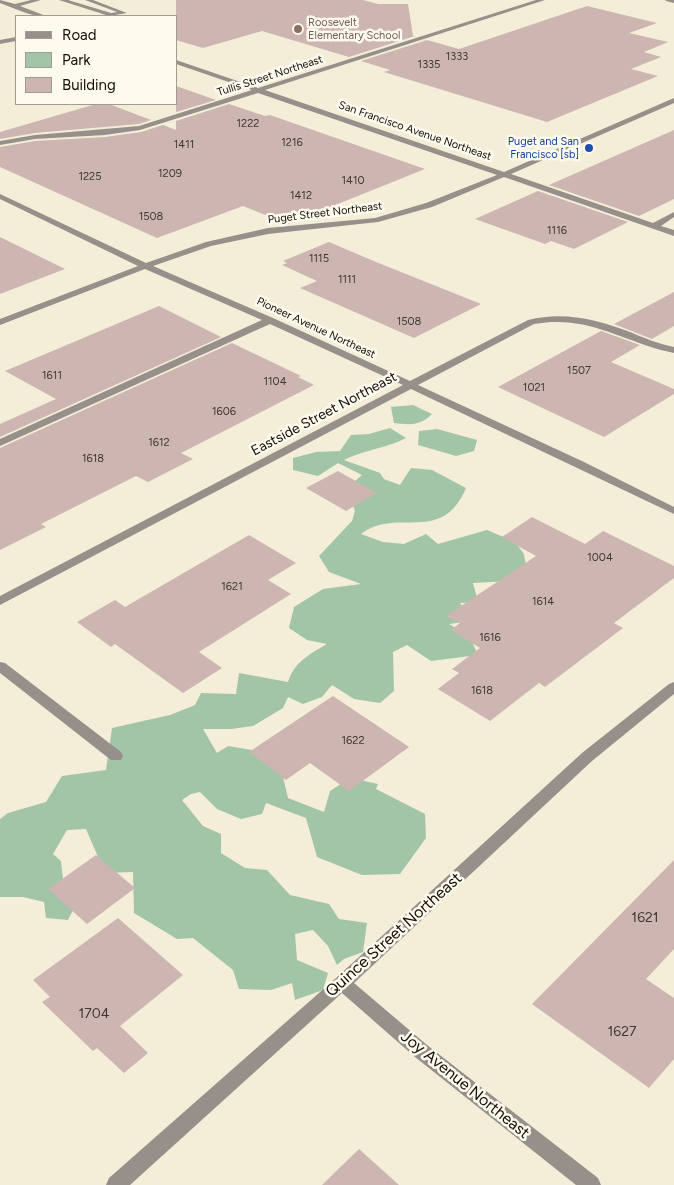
<!DOCTYPE html>
<html>
<head>
<meta charset="utf-8">
<style>
  body { margin:0 }
  #map { position:relative; width:674px; height:1185px; overflow:hidden; background:#f4edd8; font-family:Figtree,sans-serif }
  canvas { display:block }
  .legend { position:absolute; left:15px; top:15px; width:162px; height:90px; box-sizing:border-box; background:#fefaee; border:1px solid #9f9c92; margin:0; padding:6px 9px; list-style:none; font-size:15px; color:#100e07 }
  .legend li { display:flex; align-items:center; gap:10px; height:25px }
  .legend b { width:25px; border:1px solid #9f9c92 }
</style>
</head>
<body>
<div id="map">
<canvas width="674" height="1185"></canvas>
<ul class="legend">
<li><b style="height:6px;background:#97908a"></b>Road</li>
<li><b style="height:14px;background:#a2c5a7"></b>Park</li>
<li><b style="height:14px;background:#cdb5b2"></b>Building</li>
</ul>
</div>
<script>
const g = document.querySelector('canvas').getContext('2d');
g.lineJoin = 'round';
function paint(path, color) { g.fillStyle = color; g.fill(path, 'evenodd'); }
function stroke(path, color, width, dash) { g.strokeStyle = color; g.lineWidth = width; g.lineCap = dash ? 'butt' : 'round'; g.setLineDash(dash || []); g.stroke(path); }
function drawText(font, color, halo, rows, align = 'center') {
  g.font = font + ' Figtree,sans-serif'; g.lineWidth = 5; g.setLineDash([]); g.textBaseline = 'middle'; g.strokeStyle = halo; g.fillStyle = color; for (const [text, x, y, turn = 0] of rows) {
    g.save(); g.translate(x, y); g.rotate((+turn || 0) * Math.PI / 180); g.textAlign = isNaN(turn) ? turn : align; if (halo) g.strokeText(text, 0, 0); g.fillText(text, 0, 0); g.restore();
  }
}
const green = new Path2D(`
  M413 405 432 414C420 426 410 425 394 423L391 407Z
  M390 428 406 438C387 448 364 450 344 460L380 473 384 479 400 485 411 468 432 470 466 488C441 546 398 506 361 534L383 542 404 544 426 534 438 544 487 530 515 542 524 554 526 566 510 581 473 583 478 602 460 603 472 621 449 624 470 637 478 655 431 661 407 645 393 652 394 691 380 703 354 699 332 685 322 697 303 704 288 697 283 708 253 726 231 729H203L217 753 228 746 258 751 280 764 288 798 324 812 330 791 350 778 378 784 376 789 425 814 426 838 400 874 362 875 317 857 306 818 266 803 262 814 241 819 217 809 200 792 191 794 182 800 203 826 221 834V853L245 868 267 870 290 895 329 904 339 919 367 923 363 952 344 959 337 965 328 946 313 930 295 934 297 960 328 973 323 990 295 1000 292 983 271 990 239 989 233 970 193 938 177 939 134 913 133 872 105 873 86 829 67 830 53 854 61 861 64 888 82 893 68 920 46 918 44 902 23 897H0V819L8 813 46 802 62 776 106 770 112 728 170 715 195 705 201 693 236 694 239 673 288 682C294 662 310 654 327 644L307 640 289 628 294 607 323 589 361 584 329 572 319 556 352 521 355 511 347 488 362 475 338 463 318 476 293 470V458L316 452 340 451 351 435 369 434Z
  M437 429 477 440 474 451 456 456 418 445 419 431Z`);
const building = new Path2D(`
  M176 0H363L378 4H408L413 36H415L349 57 262 31 203 48 176 40Z
  M587 6 657 23 629 33 668 42 644 52 661 57 631 69 658 76 547 122 384 72 390 70 361 61 427 40 459 49Z
  M176 86 216 100 176 112Z
  M96 104H109L151 120 139 124 35 133 0 139V132Z
  M229 104 265 116 270 115 425 169 288 224 243 206 157 238 0 167V147L35 141 105 137 141 132 163 125 176 130V121Z
  M674 130V199L639 216 549 185Z
  M538 191 628 222 574 249 551 241 545 244 475 219Z
  M0 237 65 269 0 294Z
  M329 242 376 262 481 304 414 338 300 288 317 281 282 265 287 263 283 261Z
  M674 292V326L652 339 614 324Z
  M159 306 221 337 0 437V424L56 399 5 371Z
  M601 331 640 345 611 362 674 389V394L604 437 498 387Z
  M232 343 301 376 298 377 314 385 181 453 193 459 148 482 136 476 41 524 46 527 0 550V448Z
  M338 471 377 493 346 511 306 488Z
  M532 517 585 544 603 531 674 566V578L614 623 623 628 545 687 539 683 490 721 438 689 459 673 452 669 480 648 451 630 460 623 446 616 536 556 502 537Z
  M249 535 296 563 268 580 291 594 199 652 222 668 183 693 115 644 111 647 77 622 115 600 125 607Z
  M333 696 409 747 349 791 310 763 286 780 249 752Z
  M96 855 135 888 87 924 48 889Z
  M674 860V949L646 979 674 998V1059L649 1088 532 1004Z
  M118 918 183 975 120 1026 148 1053 124 1073 97 1048 93 1051 42 1002 50 997 33 980Z
  M359 1149 399 1185H322Z`);
const minor = new Path2D(`
  M0 0 15 4 31 0H41L20 6 46 16C31 17 14 8 0 3Z
  M59 0H68L111 13 117 12 85 0H93L127 13 109 16Z
  M536 0H545L265 90 504 172 674 98V103L511 174 653 223 674 212V217L661 226 674 230V236L504 177 432 207 378 222 268 234 211 246 153 266 273 318 410 381 528 320C563 311 596 319 630 332 644 338 659 344 674 347V353L661 350C616 337 584 315 534 324L418 385 584 462 674 507V514L411 389 0 605V596L403 385 270 324 0 446V439L262 320 145 269 0 325V319L138 266 0 199V194L146 263 206 242 268 228 375 218 426 203 497 175 258 93 140 130 105 135 35 139 0 145V141L35 135 139 126 252 90 176 64V60L258 88Z
  M665 0H674V3L666 1Z
  M16 37V41L0 44V40Z
  M0 662 5 663 121 752 123 756 121 760H111L0 673Z
  M674 682V694L592 761 354 983 427 1045 598 1178 601 1185H576L415 1057 342 993 130 1185H106L109 1178 336 978 582 753 669 684Z`);
const markers = [
  [298,29,5,"#8d6e63"],
  [589,148,5,"#1a4fb4"]
];
const farEducationnames = [
  ["Roosevelt",308,23],
  ["Elementary School",308,36]
];
const numberNames = [
  ["1333",457,57],
  ["1335",429,65],
  ["1222",248,124],
  ["1216",292,143],
  ["1411",184,145],
  ["1209",170,174],
  ["1225",90,177],
  ["1410",353,181],
  ["1412",301,196],
  ["1508",151,217],
  ["1116",557,231],
  ["1115",319,259],
  ["1111",347,280],
  ["1508",409,322],
  ["1507",579,371],
  ["1611",52,376],
  ["1104",275,382],
  ["1021",534,388],
  ["1606",224,412],
  ["1612",159,443],
  ["1618",93,459],
  ["1004",600,558],
  ["1621",232,587],
  ["1614",543,602],
  ["1616",490,638],
  ["1618",482,691],
  ["1622",353,741]
];
const farStreetnames = [
  ["Tullis Street Northeast",270,76,-18],
  ["San Francisco Avenue Northeast",415,131,19],
  ["Puget Street Northeast",325,213,-7],
  ["Pioneer Avenue Northeast",316,328,25]
];
const farTransitnames = [
  ["Puget and San",579,142],
  ["Francisco [sb]",579,155]
];
const streetNames = [
  ["Eastside Street Northeast",324,414,-28]
];
const nearNumbernames = [
  ["1621",645,918],
  ["1704",94,1014],
  ["1627",622,1032]
];
const nearStreetnames = [
  ["Quince Street Northeast",394,935,-42],
  ["Joy Avenue Northeast",465,1085,39]
];
paint(green, '#a2c5a7');
paint(building, '#cdb5b2');
paint(minor, '#97908a');
for (const [x, y, r, color] of markers) { const dot = new Path2D(); dot.arc(x, y, r, 0, 2 * Math.PI); g.fillStyle = color; g.fill(dot); stroke(dot, '#fefaee', 2); }
drawText('11px', '#785e54', '#fefaee', farEducationnames, 'left');
drawText('11px', '#3f3832', null, numberNames);
drawText('11px', '#100e07', '#fefaee', farStreetnames);
drawText('11px', '#164399', '#fefaee', farTransitnames, 'right');
drawText('14px', '#100e07', '#fefaee', streetNames);
drawText('14px', '#3f3832', null, nearNumbernames);
drawText('16px', '#100e07', '#fefaee', nearStreetnames);
</script>
</body>
</html>
